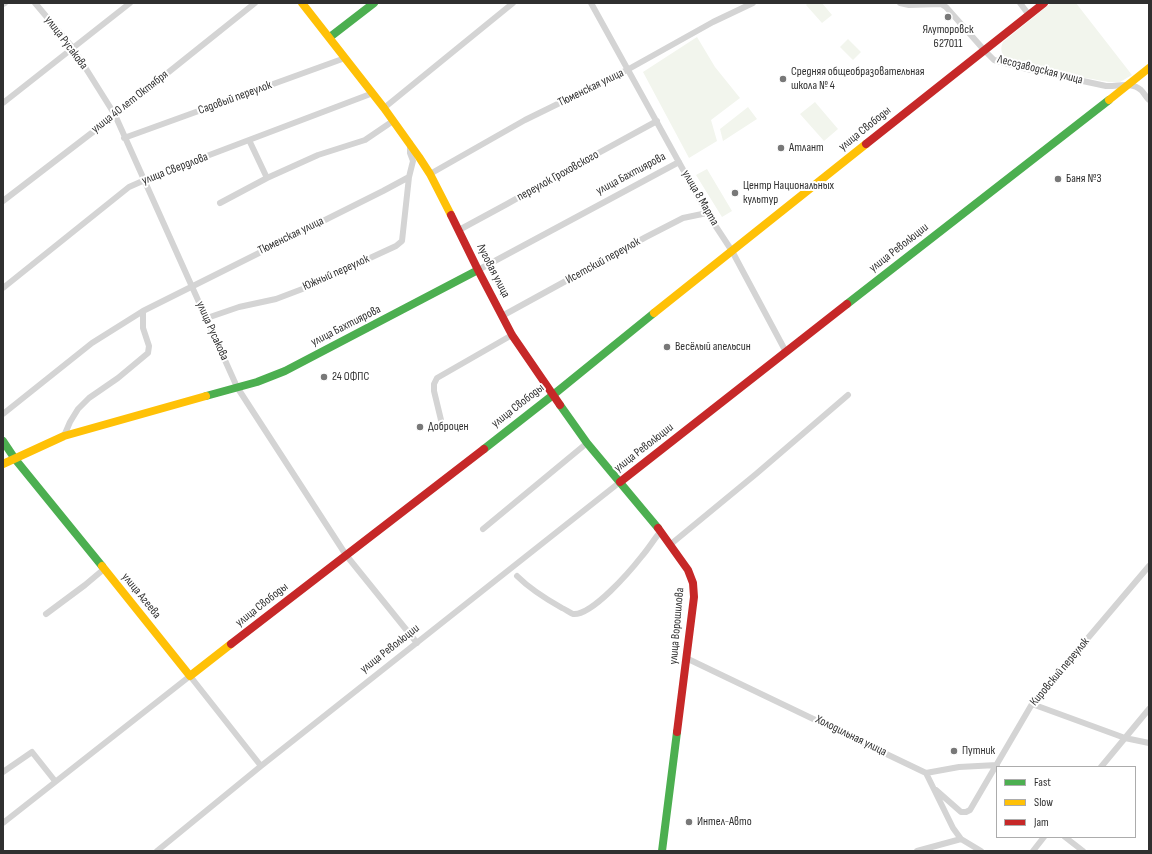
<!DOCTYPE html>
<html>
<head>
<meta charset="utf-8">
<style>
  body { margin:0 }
  #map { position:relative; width:1152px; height:854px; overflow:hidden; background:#fff; font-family:"Sofia Sans Condensed",sans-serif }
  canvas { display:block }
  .frame { position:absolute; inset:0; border:4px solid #303030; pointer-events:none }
  .legend { position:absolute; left:996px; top:766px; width:140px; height:72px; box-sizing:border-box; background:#fff; border:1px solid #acacac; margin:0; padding:5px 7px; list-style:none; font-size:12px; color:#303030 }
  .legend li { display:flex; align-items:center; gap:8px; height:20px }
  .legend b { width:20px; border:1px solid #acacac }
</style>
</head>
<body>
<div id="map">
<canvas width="1152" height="854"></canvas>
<div class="frame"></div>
<ul class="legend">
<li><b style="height:5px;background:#4caf50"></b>Fast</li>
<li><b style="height:5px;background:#ffc107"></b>Slow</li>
<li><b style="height:5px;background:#c62828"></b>Jam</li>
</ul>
</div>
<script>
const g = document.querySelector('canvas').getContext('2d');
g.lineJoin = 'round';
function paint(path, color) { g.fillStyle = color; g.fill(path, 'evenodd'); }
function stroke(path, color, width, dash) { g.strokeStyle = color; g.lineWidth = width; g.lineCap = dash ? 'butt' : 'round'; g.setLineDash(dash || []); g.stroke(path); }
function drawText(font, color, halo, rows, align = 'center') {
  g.font = font + ' "Sofia Sans Condensed",sans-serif'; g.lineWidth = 4; g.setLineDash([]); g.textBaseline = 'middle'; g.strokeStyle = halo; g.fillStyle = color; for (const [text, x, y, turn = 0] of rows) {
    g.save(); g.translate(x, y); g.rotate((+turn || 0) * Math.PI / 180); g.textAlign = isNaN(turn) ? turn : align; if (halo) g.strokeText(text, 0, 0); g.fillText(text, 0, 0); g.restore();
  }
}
const green = new Path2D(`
  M808 3H822L832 15 822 23 806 5Z
  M1051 3H1076L1132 75 1120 82H1109C1093 79 1013 66 1006 59 1001 54 1000 48 1003 42Z
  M697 37 715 67 740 98 711 120 717 141 689 158 643 72Z
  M848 39 861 52 853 60 840 47Z
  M815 102 838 129 824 141 800 114Z
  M748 107 757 119 723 141 720 129Z
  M707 169 732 211 722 217 696 175Z`);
const street = new Path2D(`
  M35 3 73 48 115 115 237 387 346 555 417 643
  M591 3 707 213 732 251 786 352
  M900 3 909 5 941 4 946 7 985 51 994 60 1027 69 1106 86C1117 87 1131 81 1141 90 1144 93 1146 97 1149 100
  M1020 3 1029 15
  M3 4 5 3
  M3 103 130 3
  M384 108 513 3
  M124 138 345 58
  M249 140 267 178
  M430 174 525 120 627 70 713 22 753 3
  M3 201 115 115 255 3
  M220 203 267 178 318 155 365 140 393 121
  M459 230 507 204 560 174 657 121
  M478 270 679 162
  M3 288 129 187 154 176 373 93
  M502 316 646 237 683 218 707 213
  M207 318 239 307 276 299 305 288 396 246 402 241 409 177
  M3 414 92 343 143 311
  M441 420 434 391V384L437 378 512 335
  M64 436 70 422 78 409 89 398 118 378 148 353 149 346 143 328V311L383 191 409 177 413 161 410 153V143
  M483 529 587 443
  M671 544 756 474 848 395
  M517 576C530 589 546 599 562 608 565 609 570 613 573 614 592 616 631 570 642 556 649 548 654 539 661 531
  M46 614 85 585 104 569
  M686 658 926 773 953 828 961 839 981 851
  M1032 704 1125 738 1149 743
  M1101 767 1149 709
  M3 772 32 752 55 781
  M926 773 959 767 997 765
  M936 790 961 812H966L970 810 1032 704 1149 566
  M3 823 190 676 261 766
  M1065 837 1083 851
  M157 851 261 766 620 482
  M917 851 961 839
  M1033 851 1044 837`);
const fast = new Path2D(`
  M330 37 374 3
  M847 304 1109 100
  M206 396 257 382 285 371 478 270
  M560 405 587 443 658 528
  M3 441 15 459 102 566
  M484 449 553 395 654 313
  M662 851 677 732`);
const slow = new Path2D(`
  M302 3 384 108 419 157 430 174 451 215
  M1109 100 1149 68
  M654 313 866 144
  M3 464 64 436 206 396
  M102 566 190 676 231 644`);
const jam = new Path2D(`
  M866 144 1044 3
  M451 215 478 270 512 335 560 405
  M620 482 847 304
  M658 528 688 570 693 583 694 597 677 732
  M231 644 484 449`);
const markers = [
  [948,17,4,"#787878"],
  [783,79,4,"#787878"],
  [781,148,4,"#787878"],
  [1058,179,4,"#787878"],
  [735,193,4,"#787878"],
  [667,347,4,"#787878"],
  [324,377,4,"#787878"],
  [420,427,4,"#787878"],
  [954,751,4,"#787878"],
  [689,822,4,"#787878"]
];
const poiNames = [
  ["Ялуторовск",948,30,"center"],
  ["627011",948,44,"center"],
  ["Средняя общеобразовательная",791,72],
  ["школа № 4",791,86],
  ["Атлант",789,148],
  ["Баня №3",1066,179],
  ["Центр Национальных",743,186],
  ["культур",743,200],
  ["Весёлый апельсин",675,347],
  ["24 ОФПС",332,377],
  ["Доброцен",428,427],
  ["Путник",962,751],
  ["Интел-Авто",697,822]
];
const streetNames = [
  ["улица Русакова",66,43,53],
  ["Лесозаводская улица",1040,70,14],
  ["Тюменская улица",591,88,-26],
  ["Садовый переулок",235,98,-20],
  ["улица 40 лет Октября",130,102,-38],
  ["улица Свободы",865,129,-39],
  ["улица Свердлова",175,169,-21],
  ["улица Бахтиярова",631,174,-28],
  ["переулок Гроховского",558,176,-29],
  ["улица 8 Марта",700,198,60],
  ["Тюменская улица",291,236,-26],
  ["улица Революции",899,248,-38],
  ["Исетский переулок",603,261,-29],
  ["Луговая улица",493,271,63],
  ["Южный переулок",336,273,-24],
  ["улица Бахтиярова",346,326,-27],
  ["улица Русакова",212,331,66],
  ["улица Свободы",518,406,-38],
  ["улица Революции",644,448,-38],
  ["улица Агеева",141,596,51],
  ["улица Свободы",262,605,-38],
  ["улица Ворошилова",677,626,-85],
  ["улица Революции",390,649,-38],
  ["Кировский переулок",1060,672,-50],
  ["Холодильная улица",851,736,26]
];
paint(green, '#f2f5ed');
stroke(street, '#d4d4d4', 6);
stroke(fast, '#4caf50', 8);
stroke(slow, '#ffc107', 8);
stroke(jam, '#c62828', 8);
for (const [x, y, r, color] of markers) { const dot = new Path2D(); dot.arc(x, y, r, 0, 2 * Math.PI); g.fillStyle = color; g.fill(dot); stroke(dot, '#fff', 1.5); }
drawText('12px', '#303030', '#fff', poiNames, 'left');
drawText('12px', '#303030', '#fff', streetNames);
</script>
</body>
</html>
